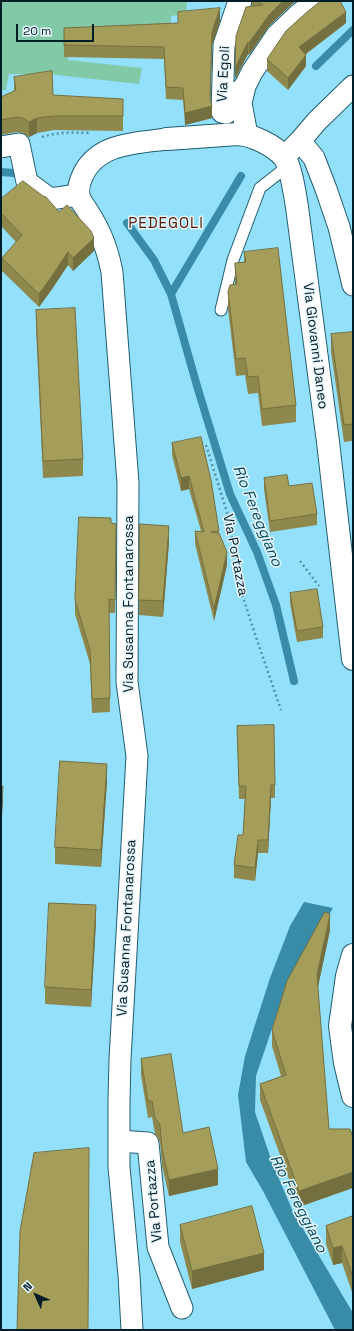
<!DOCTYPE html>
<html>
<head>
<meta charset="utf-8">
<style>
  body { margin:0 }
  #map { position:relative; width:354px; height:1331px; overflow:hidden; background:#93e0fc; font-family:"Space Grotesk",sans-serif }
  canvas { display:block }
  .frame { position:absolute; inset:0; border:2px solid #001d28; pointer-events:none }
  .north { position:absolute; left:16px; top:1275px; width:40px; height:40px; -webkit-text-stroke:3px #e8f6fc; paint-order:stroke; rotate:315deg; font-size:11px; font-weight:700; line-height:16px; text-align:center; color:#001d28 }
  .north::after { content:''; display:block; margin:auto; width:14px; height:18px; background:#001d28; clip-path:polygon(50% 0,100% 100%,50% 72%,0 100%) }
  .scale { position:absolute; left:16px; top:24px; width:78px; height:18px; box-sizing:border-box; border:2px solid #001d28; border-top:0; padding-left:5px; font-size:12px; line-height:14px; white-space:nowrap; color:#001d28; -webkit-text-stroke:3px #e8f6fc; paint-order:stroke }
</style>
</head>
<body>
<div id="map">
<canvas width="354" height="1331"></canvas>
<div class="frame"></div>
<div class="north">N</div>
<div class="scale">20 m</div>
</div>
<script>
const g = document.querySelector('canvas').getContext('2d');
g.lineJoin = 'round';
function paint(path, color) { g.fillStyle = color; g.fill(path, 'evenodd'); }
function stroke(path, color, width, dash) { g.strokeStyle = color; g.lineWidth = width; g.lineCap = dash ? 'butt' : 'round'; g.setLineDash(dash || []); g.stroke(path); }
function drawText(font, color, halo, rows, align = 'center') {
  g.font = font + ' "Space Grotesk",sans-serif'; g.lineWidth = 3; g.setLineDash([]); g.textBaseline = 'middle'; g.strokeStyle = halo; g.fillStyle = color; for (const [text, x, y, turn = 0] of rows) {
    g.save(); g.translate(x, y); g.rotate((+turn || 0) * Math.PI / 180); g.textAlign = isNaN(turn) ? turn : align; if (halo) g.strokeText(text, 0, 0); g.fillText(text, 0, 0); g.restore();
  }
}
const green = new Path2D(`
  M1 1H187L186 14 171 16V29H73L68 60 142 68 139 84 47 74H9L6 90H1Z`);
const water = new Path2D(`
  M304 902 333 908 296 970 283 996 256 1076 255 1112 272 1162 293 1212 353 1313V1330H335L263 1191 246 1162 238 1095 245 1056 270 978 290 926Z`);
const stream = new Path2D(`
  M316 66 353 30
  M1 172 14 173
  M127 223 154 260 171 294 197 386 230 494 257 552 276 605 294 681
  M171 294 241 176`);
const path = new Path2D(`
  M42 137C58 132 72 132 89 133
  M206 445 230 522 237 579 257 640 281 710
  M300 561 319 586`);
const lane = new Path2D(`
  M221 310 233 260 260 188 288 166`);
const street = new Path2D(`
  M241 1 238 4 224 45 222 112 226 113 238 93 243 88
  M247 135 241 103 245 86 252 72 277 35 299 14 317 1
  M300 141 317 121 353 86
  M1 147 19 144 27 182 50 199 78 195
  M284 157 300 141 314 158 326 189 339 227 353 285
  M119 1141 148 1143 158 1247 182 1308
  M132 1330 129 1275 119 1167V1101L120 1059 137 756 127 682 128 483 112 272C106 242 98 226 81 201 77 193 78 186 82 177 96 143 136 143 167 139`);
const secondary = new Path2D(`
  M167 139 238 134C252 135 274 145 284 157 291 166 295 195 297 207L328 442 353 659
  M353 955 347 976 340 1026 345 1063 353 1096`);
const wall = new Path2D(`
  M252 1H296L292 4 269 26 249 55 248 54 235 79 252 6Z
  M178 12 220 21 212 45 210 101 212 118 185 125 183 100 166 99 164 59 64 57V28L178 24Z
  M346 23 306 54V66L288 90 267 71V59Z
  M14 77 53 95 123 114V131L54 130 37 133 29 137 23 133 17 132 1 135V97L14 91Z
  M1 199 59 212 94 251 73 271 68 265 52 289 39 307 2 271V258L16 242 1 226Z
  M244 252 296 405V422L262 426 258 393 248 394 245 375 236 376 228 309V292L235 285V266L244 262Z
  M36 310 83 459V476L43 478 36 327Z
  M353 332V449L352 441 344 442 331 352V334Z
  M172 443 219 533 227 565 214 621 195 544V531H201L189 489 181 491 172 455Z
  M264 478 317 514V525L270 532 264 489Z
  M111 523 116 524 115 613H109L110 712 92 713 90 664 75 614V600Z
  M140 524 169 542 163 617 139 615Z
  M290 593 323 627V638L297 642 290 603Z
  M237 726 275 785V798H271L268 853H258L255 881 234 878V865L243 835 245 799H239Z
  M107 781 101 867 55 864V847Z
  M96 922 91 1007 45 1004V987Z
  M330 930 318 987 299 1207 260 1100V1084L281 1076 272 1046V1030Z
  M141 1059 183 1133 218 1185 169 1196 162 1166 160 1142 155 1134 152 1117 148 1118 141 1075Z
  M353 1216V1295L342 1263 333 1265 326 1244V1226Z
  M180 1225 264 1270 192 1289 180 1242Z`);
const shadedWall = new Path2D(`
  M283 1H296L292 4 269 26 249 55V43L269 15Z
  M220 8V21L212 45 210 106H212V118L185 125V113Z
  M346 12V23L299 59V47Z
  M248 42V54L235 79V68Z
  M306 55V66L288 90V78Z
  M37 118V133L29 137V122Z
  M94 238V251L73 271V258Z
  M68 252V265L52 289 39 307V294Z
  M189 476V489L181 491V478Z
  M169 526V542L163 617V601Z
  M227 552V565L214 621V609Z
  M107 764V781L101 867V850Z
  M271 785V798L268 853V840Z
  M3 786V803L1 829V812Z
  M258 840V853L255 881V868Z
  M96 905V922L91 1007V990Z
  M330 914V930L317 991V975Z
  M218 1169V1185L169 1196V1180Z
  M353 1172V1188L299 1207V1191Z
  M342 1246V1263L333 1265V1248Z
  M264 1253V1270L192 1289V1271Z`);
const building = new Path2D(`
  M258 1H283L269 15 249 43 248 42 235 68 236 36 246 7 263 5Z
  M321 1H340L346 12 299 47 306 55 288 78 267 59 286 31 307 12Z
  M220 8 212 32 210 99 212 106 185 113 183 88 166 87 164 47 64 45V28L178 23V12Z
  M52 71 53 95 123 99V116H54L37 118 29 122 23 118 17 117 1 120V97L16 90 14 77Z
  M23 181 43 196 46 197 59 212 67 205 91 231 94 238 73 258 68 252 52 276 39 294 2 258 22 235 1 213V199Z
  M278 248 296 405 262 409 258 376 248 377 245 358 236 359 228 292 230 285 237 284 235 266V263L246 262 244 252Z
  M75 308 83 459 43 461 36 310Z
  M353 332V432L352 424 344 425 331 334Z
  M201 437 211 480 219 531 211 532 219 533 227 552 214 609 195 531 204 532 189 476 181 478 172 443Z
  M287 475 289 486 312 483 317 514 270 521 264 478Z
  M79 517 111 518V523L116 524 115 600 109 599 110 698 92 699 90 650 75 600Z
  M140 524 169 526 163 601 139 600Z
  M317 589 323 627 297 631 290 593Z
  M274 725 275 785H271L268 840H258L255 868 234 865 238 835H243L246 786H239L237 726Z
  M60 761 107 764 101 850 55 847Z
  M1 786H3L1 812Z
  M49 903 96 905 91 990 45 987Z
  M325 912 330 914 317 975 329 1129H350L353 1137V1172L299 1191 260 1084 286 1075 272 1030 287 981Z
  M171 1054 183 1133 209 1127 218 1169 169 1180 162 1149 160 1125 155 1118 152 1101H148L141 1059Z
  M89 1148 88 1330H17L20 1231 34 1153Z
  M252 1206 264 1253 192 1271 180 1225Z
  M353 1216V1277L342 1246 333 1248 326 1226Z`);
const streetNames = [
  ["Via Egoli",224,74,-87],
  ["Via Giovanni Daneo",315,346,83],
  ["Via Portazza",235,555,79],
  ["Via Susanna Fontanarossa",129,604,-90],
  ["Via Susanna Fontanarossa",127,928,-87],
  ["Via Portazza",154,1201,-95]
];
const neighbourhoodNames = [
  ["PEDEGOLI",166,224]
];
const waterNames = [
  ["Rio Fereggiano",257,516,68],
  ["Rio Fereggiano",298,1204,63]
];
paint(green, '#82c9a8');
paint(water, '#398ca8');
stroke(stream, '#398ca8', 8);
stroke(lane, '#215d70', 13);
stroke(street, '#215d70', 23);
stroke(secondary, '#215d70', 24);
stroke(path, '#558ea3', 2.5, [2, 3]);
stroke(lane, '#fff', 11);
stroke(street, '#fff', 21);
stroke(secondary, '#fff', 22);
paint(wall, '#8e884d');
paint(shadedWall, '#746f3f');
paint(building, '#a59e5a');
stroke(building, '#746f3f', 1);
drawText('14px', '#001d28', '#e8f6fc', streetNames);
g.letterSpacing = '1px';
drawText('15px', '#4d1d05', '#e8f6fc', neighbourhoodNames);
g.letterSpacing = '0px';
drawText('italic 15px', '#004a5f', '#e8f6fc', waterNames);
</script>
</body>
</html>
